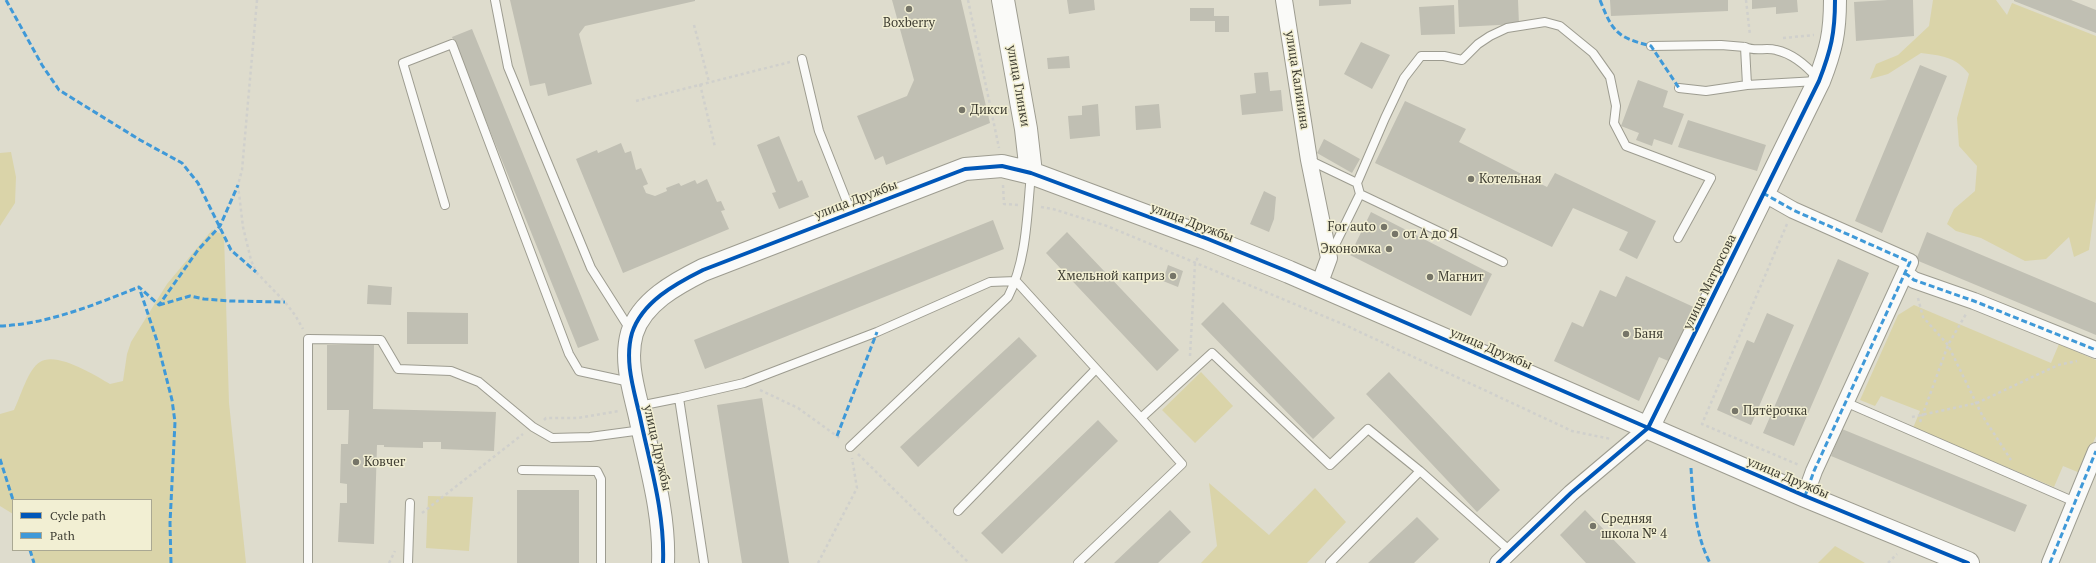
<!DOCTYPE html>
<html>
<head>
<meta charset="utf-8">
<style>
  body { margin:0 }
  #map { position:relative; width:2096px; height:563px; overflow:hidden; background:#dedccd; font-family:"PT Serif",serif }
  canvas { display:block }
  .legend { position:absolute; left:12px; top:499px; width:140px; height:52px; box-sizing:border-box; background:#f2efd3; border:1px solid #aaa893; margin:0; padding:5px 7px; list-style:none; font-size:12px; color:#3e3d32 }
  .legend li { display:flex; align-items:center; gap:8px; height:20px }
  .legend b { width:20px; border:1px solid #aaa893 }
</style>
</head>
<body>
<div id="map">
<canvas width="2096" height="563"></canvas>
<ul class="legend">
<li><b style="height:5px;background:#0057b8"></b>Cycle path</li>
<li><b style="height:5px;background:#3f99d8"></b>Path</li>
</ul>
</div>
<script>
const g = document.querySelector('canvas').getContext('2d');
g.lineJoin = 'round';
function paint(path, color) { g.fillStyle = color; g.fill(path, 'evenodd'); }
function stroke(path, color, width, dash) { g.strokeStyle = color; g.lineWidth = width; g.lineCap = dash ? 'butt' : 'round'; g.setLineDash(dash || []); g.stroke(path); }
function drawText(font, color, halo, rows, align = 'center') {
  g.font = font + ' "PT Serif",serif'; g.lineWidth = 3; g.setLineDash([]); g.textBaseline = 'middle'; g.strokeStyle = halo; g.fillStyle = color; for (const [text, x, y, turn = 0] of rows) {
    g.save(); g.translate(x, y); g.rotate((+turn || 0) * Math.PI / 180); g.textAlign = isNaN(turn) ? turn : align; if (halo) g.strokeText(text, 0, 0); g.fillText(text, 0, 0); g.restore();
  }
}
const green = new Path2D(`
  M1933 0H1996L2007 15 2012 3 2096 36V198L2089 250 2074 257 2069 237 2046 259 2025 261 1981 238 1956 231 1947 224 1954 209 1975 191 1977 166 1959 146 1957 118 1969 74C1955 56 1942 56 1921 53L1888 74 1870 79 1876 64 1898 55 1929 26Z
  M11 152 16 177 15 203 0 226V153Z
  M212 230 224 235 229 403 246 563H35L30 550H151V500H13V514L0 506V414L14 410C20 398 28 369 40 362 56 351 95 375 110 384L123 381 127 354 131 342 167 284Z
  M1914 305 2051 363 2059 344 2096 360V436L2080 473 2063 466 2054 487 1913 428 1920 411 1881 396 1875 406 1860 400 1898 315Z
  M1201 372 1233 406 1195 443 1162 410Z
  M1209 483 1269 535 1315 488 1346 522 1307 563H1201L1217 546Z
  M428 496 473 497 469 551 426 548Z
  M1835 546 1865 563H1818Z`);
const building = new Path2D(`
  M510 0H695V1L585 26 579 34 592 84 548 96 545 83 530 86Z
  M892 0H961L990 123 886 165 883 156 875 160 857 116 907 96 914 80Z
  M1067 0H1094L1095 10 1069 14Z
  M1319 0H1351V4L1319 6Z
  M1458 0H1518L1519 24 1459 27Z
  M1610 0H1728V11L1611 16Z
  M1752 0H1797L1798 12 1776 14V7L1752 9Z
  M1888 0H1913L1914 36 1856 41 1854 2Z
  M2014 0H2071L2096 10V33L2014 1Z
  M1454 5 1455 34 1421 35 1419 7Z
  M1190 8H1214V16H1229V32H1215V21H1190Z
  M472 29 599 340 578 348 452 37Z
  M1361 42 1390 55 1372 89 1344 74Z
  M1069 56 1070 68 1048 69 1047 58Z
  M1920 65 1947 76 1882 233 1855 221Z
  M1268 72 1270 91 1281 90 1283 111 1242 115 1240 95 1256 93 1254 73Z
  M1638 80 1668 91 1663 107 1684 114 1672 145 1654 139 1652 146 1636 140 1639 133 1621 126Z
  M1405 101 1466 129 1459 142 1547 187 1555 173 1656 221 1637 259 1619 250 1628 232 1573 208 1552 247 1375 163Z
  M1098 104 1100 136 1070 139 1068 116 1082 115V106Z
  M1159 104 1161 128 1136 130 1135 106Z
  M1688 120 1766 145 1757 171 1678 147Z
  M779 136 798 182 802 180 809 197 779 209 772 193 776 192 757 145Z
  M1324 139 1360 159 1352 173 1317 153Z
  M621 143 625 153 631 151 636 170 641 168 648 184 643 186 646 193 655 196 667 191 666 188 679 183 681 186 695 180 697 184 707 179 717 202 721 201 725 210 721 211 729 229 623 273 576 159 597 150 598 153Z
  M1264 191 1276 197 1274 219 1269 232 1250 224Z
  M1371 212 1492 274 1471 316 1350 255Z
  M993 220 1004 249 705 369 694 340Z
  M1067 232 1179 350 1157 371 1046 253Z
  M1927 232 2096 303V335L1916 260Z
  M1838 259 1869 273 1794 446 1763 433Z
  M1168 265 1183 271 1178 287 1163 281Z
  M1626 276 1698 309 1673 363 1659 357 1639 401 1554 361 1572 322 1583 327 1600 290 1616 297Z
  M368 285 392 287 391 305 367 304Z
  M1223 302 1335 418 1313 439 1201 324Z
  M407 312 468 313V344H407Z
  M1767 313 1794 325 1751 425 1717 410 1747 340 1754 343Z
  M1019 337 1037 356 918 467 900 447Z
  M327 345H374L373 409 496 412 494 451 441 449V442H423V448L384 447V445H377L374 544 338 542 340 503H347V484L340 483 341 444H348L349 410H327Z
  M1389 372 1500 490 1477 512 1366 394Z
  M762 398 789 563H742L717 405Z
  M1098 420 1118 441 1002 554 981 533Z
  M1842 429 2027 505 2015 532 1831 456Z
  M517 490H579V563H517Z
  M1170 510 1191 532 1158 563H1114Z
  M1585 510 1636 563H1586L1560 535Z
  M1417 517 1439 539 1414 563H1368Z`);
const path = new Path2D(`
  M257 0 242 170 238 185 243 227 251 260 256 272 285 302 295 315 303 329
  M968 0 999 148
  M1746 0 1750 35
  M694 25 709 82
  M1783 38 1814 35
  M700 84 715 147
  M636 101 790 62
  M1003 185 1004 204 1018 205
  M1041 207 1053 209 1107 226 1345 325 1572 431 1611 439
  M1787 224 1702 424 1799 465
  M1918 298 1923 317 1948 345 1982 415 2011 460
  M1190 356 1195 263 1199 255
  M760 390 798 408 841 439
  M1912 417 1977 403 2058 365 2077 361
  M544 420 546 418H578L619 411
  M1920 422 1948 345 1966 314
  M858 454 969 563
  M422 513 523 434
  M389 563 395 551
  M818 563 857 488 852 458
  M1888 563 1897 554`);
const lane = new Path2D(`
  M495 0 508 67 591 268 631 331
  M1651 46 1721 45 1745 47 1747 85 1817 81
  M1745 47C1755 52 1766 47 1776 50 1794 54 1807 66 1818 79
  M802 59 819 131 851 212
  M1679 88 1706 91 1747 85
  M1309 160 1357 183
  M1360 194 1503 262
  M445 205 403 63 452 44 569 354 579 371 630 382
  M1330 255 1360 194 1357 183 1385 118 1404 78 1421 56H1444L1462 60 1478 44 1490 36 1507 28 1545 22 1560 26 1593 53 1610 77 1616 106 1614 123 1626 146 1711 178 1678 238
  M679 398 744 383 877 332 990 282 1016 281 1141 418 1212 353 1330 465 1368 429 1420 471
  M1845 402 2075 502
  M639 406 679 398 704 563
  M850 447 1008 297C1027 260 1027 214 1031 174
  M522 470 597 471 601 479V563
  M958 511 1096 369
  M308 563V339L381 340 398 369 451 371 479 382 533 427 552 438 590 437 642 430
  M408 563 410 503
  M1078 563 1182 464 1141 418
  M1330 563 1420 471 1510 551`);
const street = new Path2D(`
  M1284 0 1309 160 1329 258 1319 285
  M1763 193 1793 210 1910 262 1814 471 1805 496
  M1905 273 1914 280 1974 301 2096 350
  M1498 563 1571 493 1648 428
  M2050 563 2096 451`);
const secondary = new Path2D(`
  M1003 0 1026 129 1031 173
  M1648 428 1819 81C1831 50 1835 33 1835 0
  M663 563C665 513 650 465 640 417 634 390 624 361 632 333 642 302 675 284 703 270L965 169 1002 166 1031 173 1208 239 1289 272 1805 496 1968 563`);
const quiet = new Path2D(`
  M6 0 42 65 59 90 140 140 182 163 198 183 231 250 256 272
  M1600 0C1613 33 1617 37 1651 46L1679 88
  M1763 193 1793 210 1910 262 1814 471 1805 496
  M1905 273 1914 280 1974 301 2096 350
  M159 305 190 296 204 299 230 301 285 302
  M0 326C48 324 94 305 139 287
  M837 436 877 332
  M0 459 13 500
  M1691 468C1693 500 1695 534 1710 563
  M30 550 34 563
  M171 563 170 523 175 422 172 400 157 341 139 287 159 305 198 250 220 226 238 185
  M2050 563 2096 451`);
const cycleway = new Path2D(`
  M663 563C665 513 650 465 640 417 634 390 624 361 632 333 642 302 675 284 703 270L965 169 1002 166 1031 173 1208 239 1289 272 1805 496 1968 563
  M1498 563 1571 493 1648 428 1819 81C1831 50 1835 33 1835 0`);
const markers = [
  [909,9,4,"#767568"],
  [962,110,4,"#767568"],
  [1471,179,4,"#767568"],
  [1384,227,4,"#767568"],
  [1395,234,4,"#767568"],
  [1389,249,4,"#767568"],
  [1173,276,4,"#767568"],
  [1430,277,4,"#767568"],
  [1626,334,4,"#767568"],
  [1735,411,4,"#767568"],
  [356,462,4,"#767568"],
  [1593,526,4,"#767568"]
];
const poiNames = [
  ["Boxberry",909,23,"center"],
  ["Дикси",970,110],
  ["Котельная",1479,179],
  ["For auto",1376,227,"right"],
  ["от А до Я",1403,234],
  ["Экономка",1381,249,"right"],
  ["Хмельной каприз",1165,276,"right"],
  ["Магнит",1438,277],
  ["Баня",1634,334],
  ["Пятёрочка",1743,411],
  ["Ковчег",364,462],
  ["Средняя",1601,519],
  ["школа № 4",1601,534]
];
const streetNames = [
  ["улица Калинина",1297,80,81],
  ["улица Глинки",1018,86,80],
  ["улица Дружбы",856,200,-21],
  ["улица Дружбы",1192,223,21],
  ["улица Матросова",1710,282,-64],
  ["улица Дружбы",1491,349,23],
  ["улица Дружбы",657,448,77],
  ["улица Дружбы",1788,478,23]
];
paint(green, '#dad4a9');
paint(building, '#c0bfb3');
stroke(lane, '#9d9c90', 10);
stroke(street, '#9d9c90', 18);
stroke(secondary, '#9d9c90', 24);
stroke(path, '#d0d0cc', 2.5, [3, 3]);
stroke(lane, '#fafaf8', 8);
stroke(street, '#fafaf8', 16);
stroke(secondary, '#fafaf8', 22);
stroke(quiet, '#3f99d8', 3, [6, 3]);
stroke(cycleway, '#0057b8', 4);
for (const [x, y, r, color] of markers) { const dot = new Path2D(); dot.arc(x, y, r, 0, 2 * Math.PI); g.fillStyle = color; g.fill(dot); stroke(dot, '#f2efd3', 1.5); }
drawText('13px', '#3e3d32', '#f2efd3', poiNames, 'left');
drawText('13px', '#3e3d32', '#f2efd3', streetNames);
</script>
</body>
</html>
